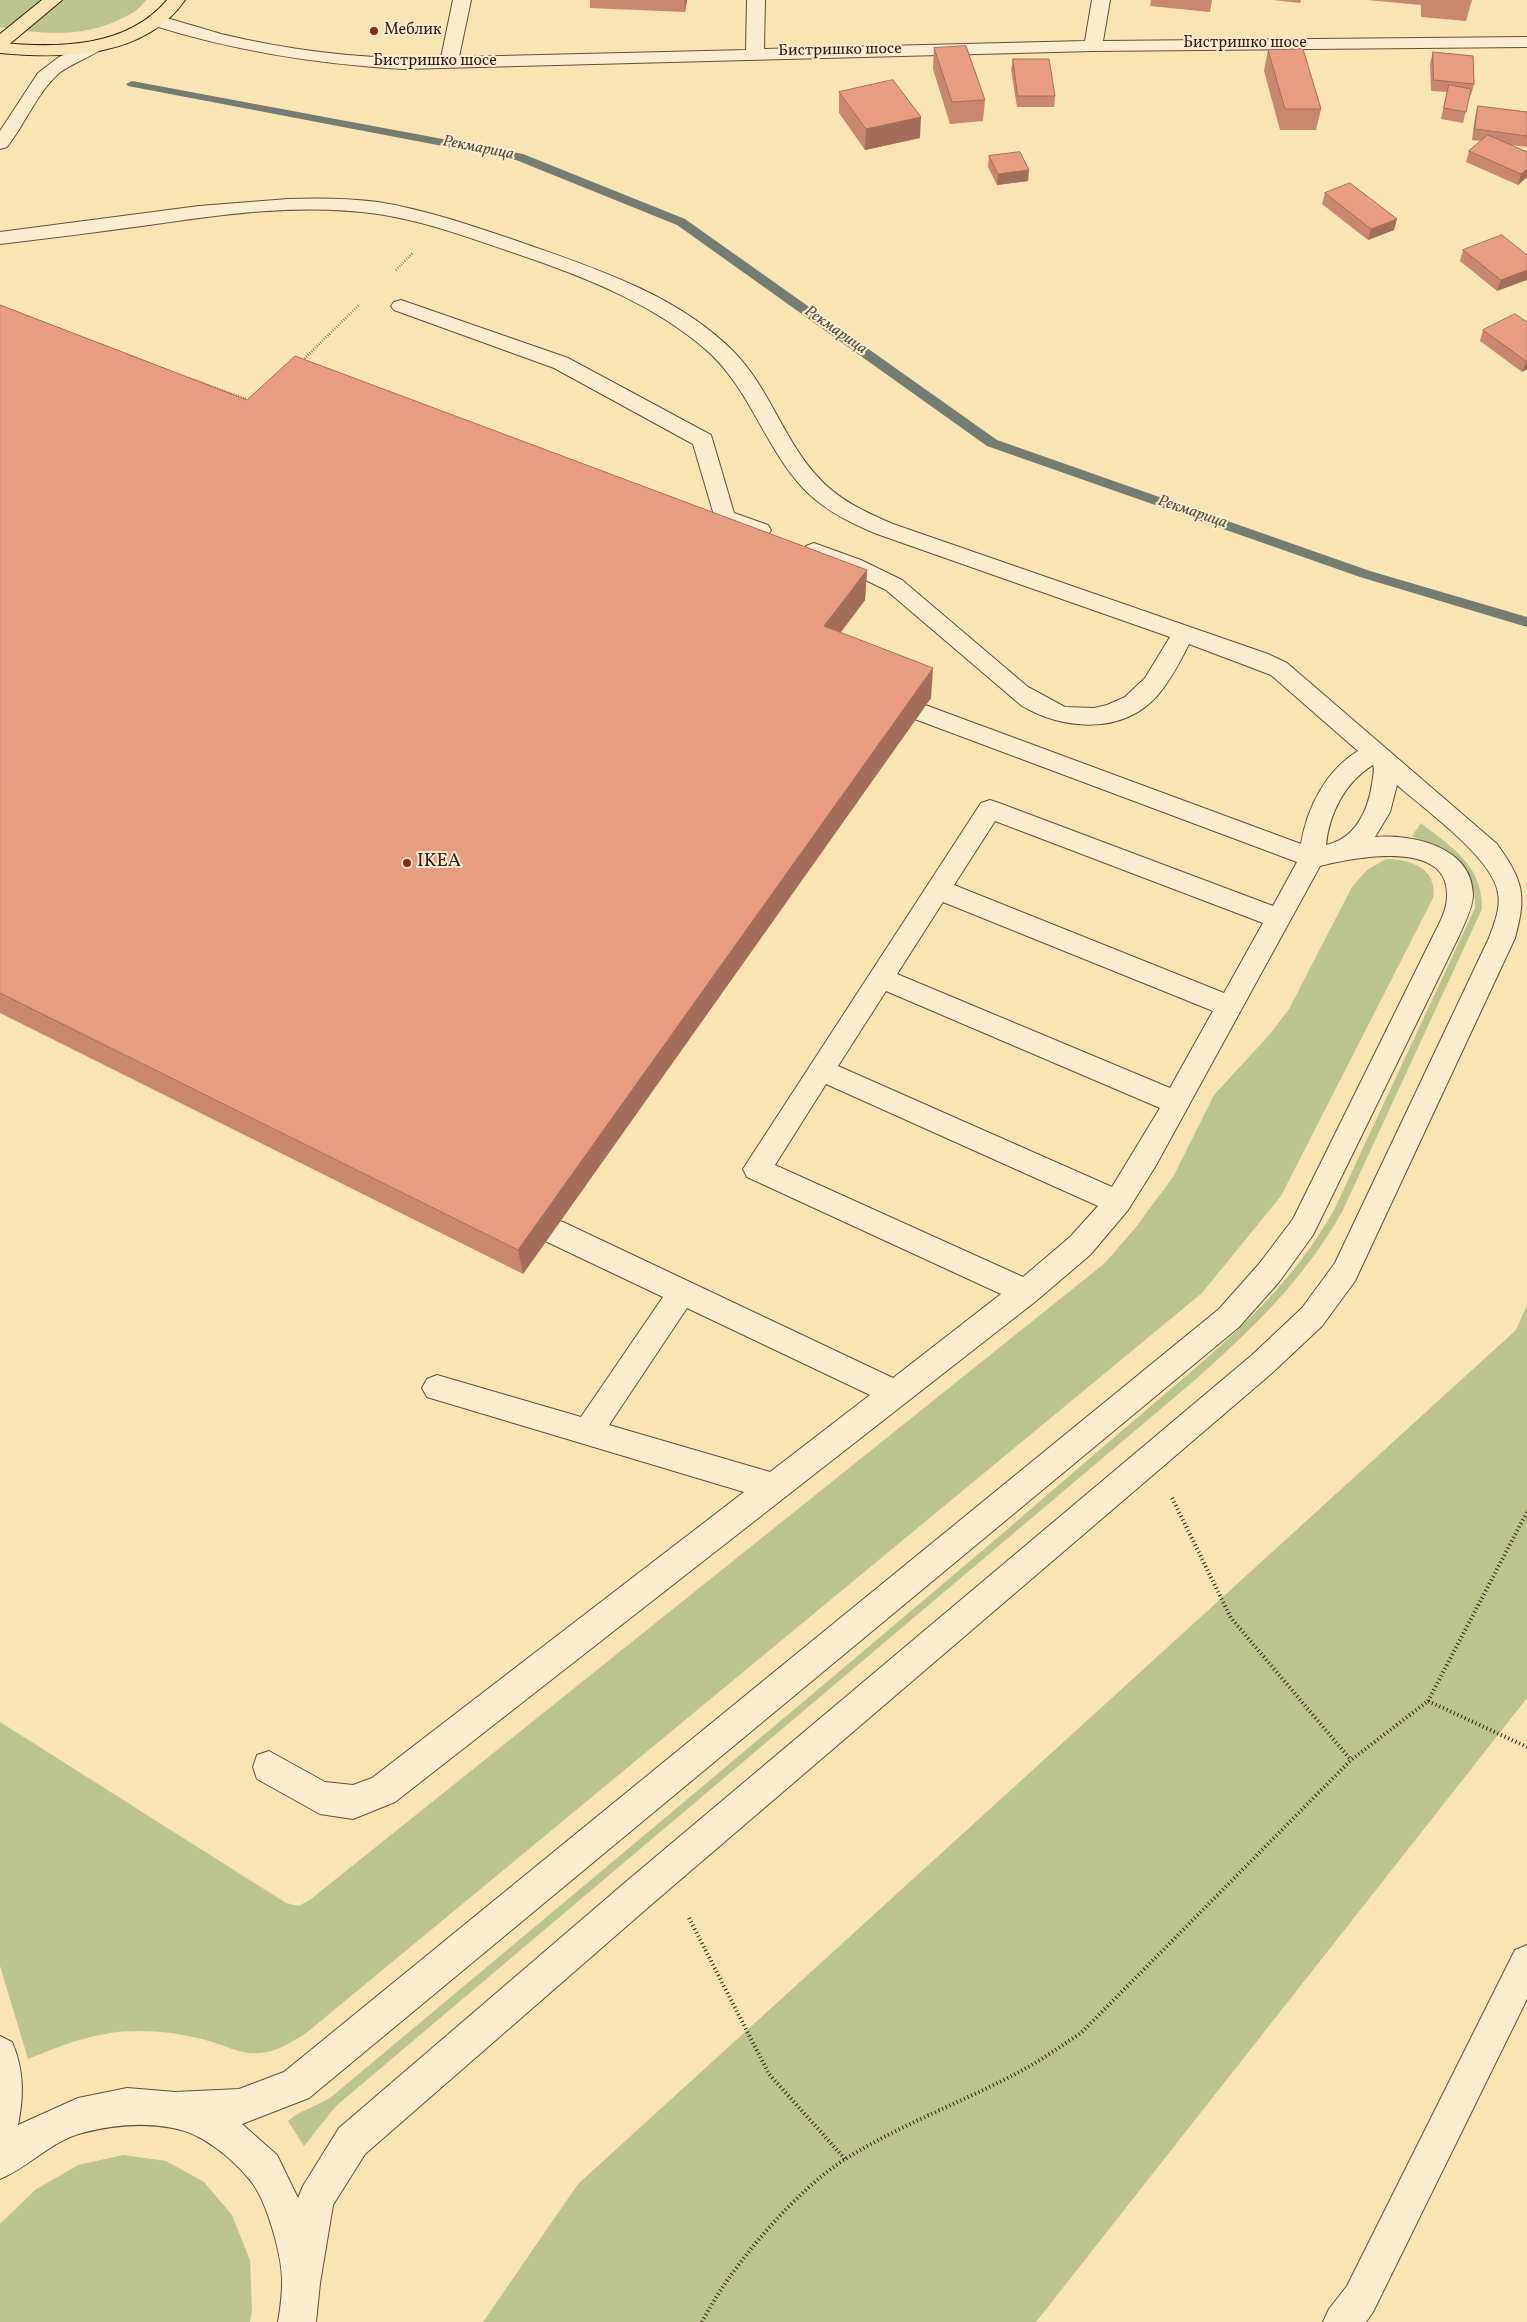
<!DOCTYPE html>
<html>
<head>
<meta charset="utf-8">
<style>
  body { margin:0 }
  canvas { display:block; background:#f9e4b4 }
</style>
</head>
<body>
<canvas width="1527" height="2322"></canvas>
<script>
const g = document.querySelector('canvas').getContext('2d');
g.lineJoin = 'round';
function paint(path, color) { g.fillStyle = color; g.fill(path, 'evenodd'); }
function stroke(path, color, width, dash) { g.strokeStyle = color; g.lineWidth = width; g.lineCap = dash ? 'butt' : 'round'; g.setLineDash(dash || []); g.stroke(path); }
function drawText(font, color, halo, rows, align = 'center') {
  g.font = font + ' Vollkorn,serif'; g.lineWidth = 4; g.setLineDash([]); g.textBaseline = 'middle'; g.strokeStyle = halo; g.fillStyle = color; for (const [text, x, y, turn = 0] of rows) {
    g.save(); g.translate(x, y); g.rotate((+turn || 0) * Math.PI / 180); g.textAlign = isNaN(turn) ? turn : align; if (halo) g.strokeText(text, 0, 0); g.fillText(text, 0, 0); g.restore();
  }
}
const green = new Path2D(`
  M0 0H146C141 8 133 13 125 17 85 38 43 35 0 27Z
  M1421 823C1453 849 1482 864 1482 909L1342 1212C1301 1283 1256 1325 1195 1380L336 2106 304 2146 288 2121C300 2110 317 2106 330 2098 557 1908 784 1719 1009 1528 1058 1485 1108 1443 1158 1400 1225 1343 1292 1287 1335 1208L1475 908C1478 869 1443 850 1412 836Z
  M1386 859C1411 859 1438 869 1433 898L1281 1196 1202 1293 305 2034C291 2042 277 2052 260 2053 242 2055 226 2046 209 2041 188 2035 163 2031 141 2031 100 2030 65 2044 28 2059L0 1966V1722L286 1903 299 1906 311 1899 1105 1263 1136 1227 1173 1177 1214 1095 1270 1034 1289 1009 1352 887 1367 870Z
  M1527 1305V1698L1036 2322H483L578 2184 1516 1330Z
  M123 2155 166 2161 204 2182 232 2215 250 2260 252 2311 250 2322H0V2224L35 2190 78 2165Z`);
const stream = new Path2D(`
  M132 81 523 154 685 219 997 440 1370 571 1527 617V627L1360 577 987 446 677 225 516 160 128 86 126 84Z`);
const pathFar1 = new Path2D(`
  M396 270 413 253
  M301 362 359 305
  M189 378 251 401`);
const path = new Path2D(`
  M1172 1498 1231 1618 1351 1760
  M1428 1701 1527 1512
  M689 1918 769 2074 845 2159
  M702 2322C728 2270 796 2189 847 2158 905 2122 971 2099 1030 2066 1047 2056 1064 2044 1081 2033L1351 1760 1428 1701 1527 1747`);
const minor = new Path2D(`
  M453 0H471L459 57 746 50 747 0H765L764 49 1085 41 1092 0H1110L1103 41 1527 37V47L1093 51 403 69C317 64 234 51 152 25L149 21 152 17 158 16C179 21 200 28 221 34 292 51 367 60 441 58Z
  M97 40 103 41 106 45C100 54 68 64 57 75 38 93 27 119 12 140L7 147 0 149V131L38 73 59 57Z
  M288 199C318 198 348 198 378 202 427 210 473 226 520 242 594 268 676 294 733 351 769 387 783 439 817 476 837 499 865 512 893 524L1268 654 1287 663 1497 844C1523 881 1527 894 1515 938L1355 1281 1322 1326 1272 1373 652 1904 365 2154 333 2205 320 2283 316 2322H278C280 2310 282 2297 282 2284 283 2258 267 2200 250 2180 232 2158 202 2133 173 2128 142 2122 113 2125 82 2133 51 2141 29 2167 0 2179V2036L12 2042C24 2070 24 2095 18 2125L78 2098 127 2088 175 2092 239 2089 284 2072 1219 1309 1259 1264 1293 1219 1433 936C1439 924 1447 910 1447 896 1449 838 1353 858 1320 866L1155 1167 1128 1210 1090 1255 1036 1301 395 1802 353 1819 320 1814 257 1779 253 1767 257 1755 269 1751 325 1782 353 1785 372 1778 744 1492 427 1397 422 1388 427 1379 437 1375 581 1417 663 1297 543 1240 539 1231 543 1222 553 1219 563 1222 893 1378 1001 1294 747 1177 743 1169 981 803 990 800 999 803 1273 906 1297 862 912 718 908 712 912 706 920 703 928 706 1301 844C1307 808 1326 770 1358 751L1271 675 1189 644C1180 662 1170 681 1157 696 1122 735 1063 730 1022 706L886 590 845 570 806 556 803 551 806 546 814 543 822 546 861 560 902 580 1028 687 1065 707 1094 708 1107 705 1125 697 1145 678 1170 637 877 534C850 523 822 509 802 487 763 444 749 386 704 348 655 306 592 280 532 259 481 242 431 222 378 214 302 203 224 214 149 225 99 232 50 238 0 244V232L199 206ZM1373 765C1375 770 1373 777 1372 784 1368 811 1355 839 1326 845 1329 814 1345 782 1373 765ZM1397 785C1424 809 1493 858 1498 893 1501 908 1494 924 1489 938L1335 1263 1302 1308 1252 1355 628 1880 339 2128 303 2186 298 2198 277 2155 242 2124 309 2098 1239 1327 1279 1282 1313 1235 1459 936C1464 924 1472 910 1473 896 1473 847 1413 834 1375 837L1390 812ZM995 821 1263 923 1224 993 954 885ZM943 902 1213 1011 1170 1088 897 974ZM886 991 1160 1108 1112 1187 838 1066ZM826 1084 1098 1206 1070 1237 1023 1277 775 1165ZM687 1308 870 1395 770 1472 609 1425Z
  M401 300 568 358 711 435 734 513 768 525 771 530 768 535 760 537 716 522 693 444 554 368 394 310 391 306 394 302Z
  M1527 1945V1999L1373 2312 1366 2322H1323L1329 2309 1347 2286 1515 1950Z`);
const major = new Path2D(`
  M167 0H185C145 58 63 59 0 53V43C58 48 127 48 167 0Z`);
const highway = new Path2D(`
  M42 0H62L6 47 0 48V34Z`);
const wall = new Path2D(`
  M590 0H687L685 12 590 8Z
  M1151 0H1212L1210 12 1150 6Z
  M1273 0H1301L1300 3Z
  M1367 0H1472L1466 21 1421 17V5Z
  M934 48 985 100 983 121 950 124 933 69Z
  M1268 50 1321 109 1316 130H1280L1264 71Z
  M1433 52 1474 84 1471 95 1470 94 1463 123 1441 119 1447 92 1431 91 1430 63Z
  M1013 59 1055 96 1054 107H1017L1011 70Z
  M839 92 920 138 865 150 839 113Z
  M1478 106 1527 112V147L1510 145 1527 152V177L1518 185 1466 162 1469 151 1481 141 1472 140 1475 117Z
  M989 156 1028 181 997 185 988 167Z
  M1325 193 1394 230 1368 240 1322 204Z
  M1463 250 1527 255 1497 291 1460 261Z
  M0 305 247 400 867 570 865 600 840 633 931 698 523 1274 0 1013Z
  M1527 322V369L1522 372 1480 341 1483 330Z`);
const shadedWall = new Path2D(`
  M684 0H687L685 12Z
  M921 117 920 138 865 150 866 129Z
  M1527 169V177L1518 185 1521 174Z
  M1029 170 1028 181 997 185 998 174Z
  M1397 219 1394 230 1368 240 1371 229Z
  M1527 270V280L1497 291 1501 280Z
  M1527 360V369L1522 372 1526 361Z
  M867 570 865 600 823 656 824 626Z
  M933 668 931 698 523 1274 518 1250Z`);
const building = new Path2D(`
  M966 46 985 100 952 102 934 48Z
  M1303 49 1321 109H1285L1268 50Z
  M1433 52 1473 56 1474 84 1434 80Z
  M1013 59H1049L1055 96H1018Z
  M893 80 921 117 866 129 839 92Z
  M1449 85 1471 89 1466 112 1444 108Z
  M1478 106 1527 112V136L1475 129Z
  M1488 135 1527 152V169L1521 174 1469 151Z
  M1020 152 1029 170 998 174 989 156Z
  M1350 183 1397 219 1371 229 1325 193Z
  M1502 235 1527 255V270L1501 280 1463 250Z
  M0 305 247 400 295 356 867 570 824 626 933 668 518 1250 0 993Z
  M1515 314 1527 322V360L1526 361 1483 330Z`);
const markers = [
  [374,31,5,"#8f2418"],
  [407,863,5,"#8f2418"]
];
const farPoinames = [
  ["Меблик",384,31]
];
const farStreetnames = [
  ["Бистришко шосе",1245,44],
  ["Бистришко шосе",840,51,-1],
  ["Бистришко шосе",435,62]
];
const farWaternames = [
  ["Рекмарица",478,149,11],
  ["Рекмарица",835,331,35],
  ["Рекмарица",1192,513,19]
];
const poiNames = [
  ["IKEA",417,863]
];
paint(green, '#bcc48e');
paint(stream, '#747d72');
stroke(minor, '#664e3a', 2);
stroke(major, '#351c12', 2);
stroke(highway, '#351c12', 2);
stroke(pathFar1, '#351c12', 2.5, [0.5, 2]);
stroke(path, '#351c12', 4, [1, 3]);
paint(minor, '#fbedce');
paint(major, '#f9e4b4');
paint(highway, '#f9e4b4');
paint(wall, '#c8876e');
paint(shadedWall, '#a26e5a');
paint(building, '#e89d80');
stroke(building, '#a26e5a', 1);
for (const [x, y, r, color] of markers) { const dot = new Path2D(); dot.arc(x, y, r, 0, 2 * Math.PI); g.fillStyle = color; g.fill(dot); stroke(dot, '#fbedce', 2); }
drawText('16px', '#351c12', '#fbedce', farPoinames, 'left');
drawText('16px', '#351c12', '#fbedce', farStreetnames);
drawText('italic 16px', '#544d42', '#fbedce', farWaternames);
drawText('19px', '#351c12', '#fbedce', poiNames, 'left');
</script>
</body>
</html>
